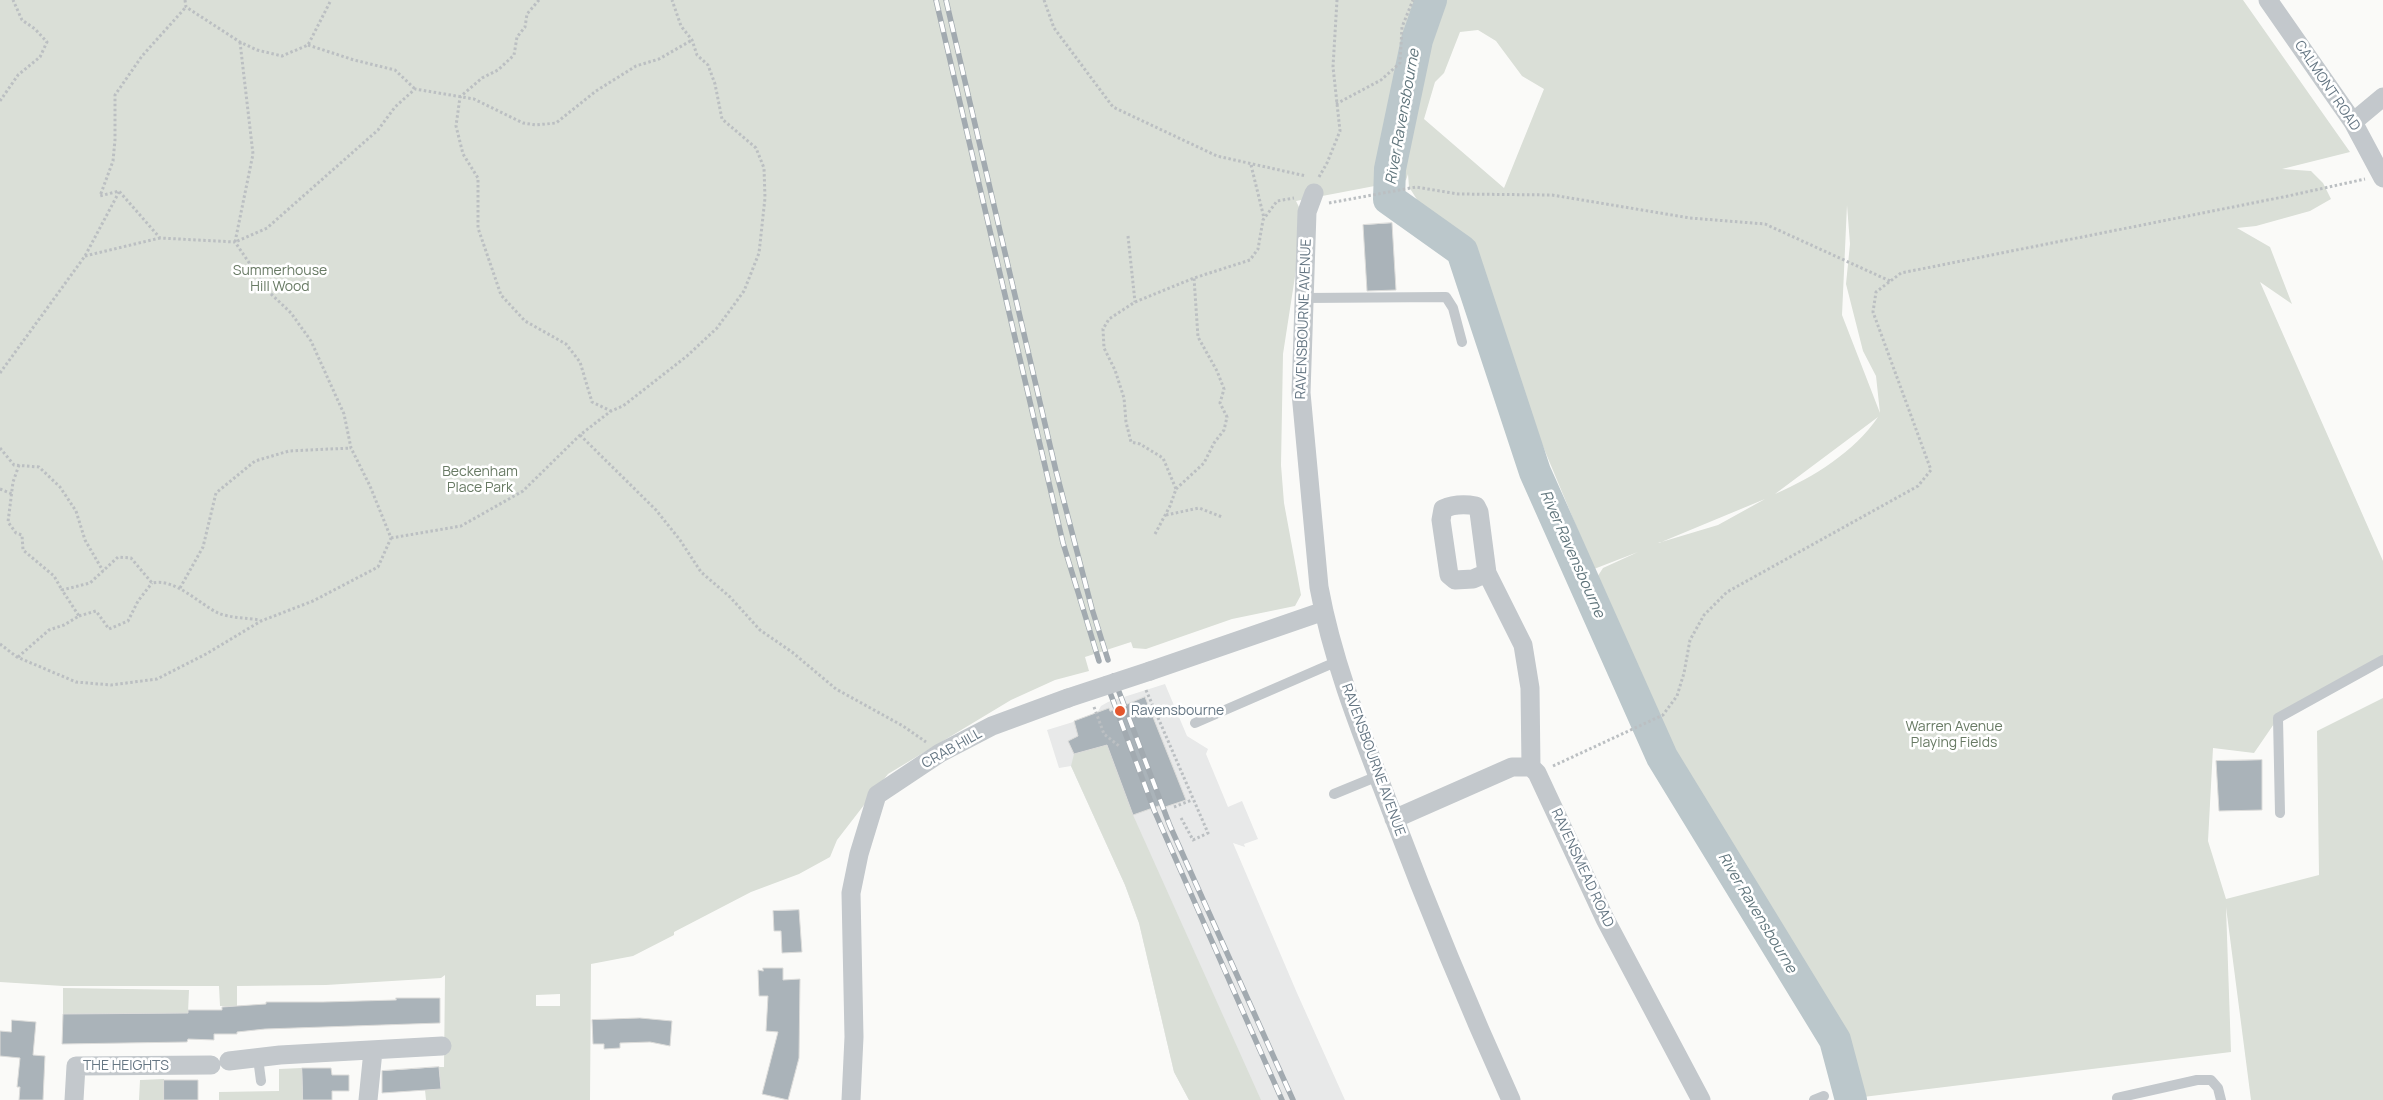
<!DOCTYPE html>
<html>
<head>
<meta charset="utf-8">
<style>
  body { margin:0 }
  canvas { display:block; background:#fafaf8 }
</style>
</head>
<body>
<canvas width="2383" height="1100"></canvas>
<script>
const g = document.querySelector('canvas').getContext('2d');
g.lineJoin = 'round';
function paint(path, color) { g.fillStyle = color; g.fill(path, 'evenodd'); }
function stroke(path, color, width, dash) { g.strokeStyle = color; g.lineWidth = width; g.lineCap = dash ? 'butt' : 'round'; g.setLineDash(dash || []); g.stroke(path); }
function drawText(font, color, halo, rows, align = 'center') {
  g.font = font + ' Manrope,sans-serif'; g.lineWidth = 5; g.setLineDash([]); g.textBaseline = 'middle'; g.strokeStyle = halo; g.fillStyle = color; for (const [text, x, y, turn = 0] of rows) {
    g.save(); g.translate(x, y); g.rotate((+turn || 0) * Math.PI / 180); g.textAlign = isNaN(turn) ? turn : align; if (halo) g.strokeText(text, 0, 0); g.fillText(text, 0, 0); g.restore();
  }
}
const built = new Path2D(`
  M1165 684 1187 736 1208 749 1206 754 1228 807 1242 801 1258 839 1244 844 1245 847 1233 843 1297 993 1345 1100H1189L1174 1072 1139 923 1125 885 1071 766 1059 768 1047 730 1096 715 1101 706 1108 702Z`);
const green = new Path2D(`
  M0 0H2243L2350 152 2282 169 2311 171 2323 183 2331 199 2310 211 2256 226 2237 228 2270 247 2292 304 2260 282 2383 561V660L2278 718 2254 753 2213 748 2208 841 2226 899 2319 875 2317 731 2383 698V1100H2251L2226 907 2231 1052 1863 1097 1835 1040 1657 744 1606 613 1592 585 1603 568 1638 552 1594 569 1525 403 1486 323 1494 321 1409 187 1408 174 1406 180 1296 201 1301 211 1296 270 1283 354 1281 465 1284 503 1301 595 1295 606 1232 619 1146 649 1133 648 1131 642 1085 657 1089 671 1055 680 1011 700 888 774 837 840 830 857 799 874 751 892 674 932V935L633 956 591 964 590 1100H426L425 1090 441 1088 439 1067H444L445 975 441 978 326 985 237 986V1007L220 1006 219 986H63L0 982ZM1478 30 1496 41 1522 76 1544 89 1504 188 1424 119 1435 82 1444 73 1460 32ZM1847 205 1850 244 1846 284 1863 351 1876 376 1880 413 1842 315ZM1878 417C1854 452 1814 477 1775 494ZM1765 499 1718 525 1658 543H1659ZM560 994V1006H536V995Z
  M1107 745 1133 815 1261 1100H1189L1174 1072 1139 923 1125 885 1071 766 1074 754Z
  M63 988 189 990 188 1013 63 1014Z
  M302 1068 303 1100H219V1092L279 1091V1069Z
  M164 1079V1100H139L140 1080Z`);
const river = new Path2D(`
  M1431 0 1417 40 1390 169 1389 199 1462 251 1535 472 1662 757 1835 1040 1851 1100`);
const building = new Path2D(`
  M1392 223 1396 290 1367 291 1363 225Z
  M1145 697 1186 800 1165 807 1164 804 1133 815 1107 745 1074 754 1068 741 1078 736 1074 721 1109 708 1110 711Z
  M2262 760V810L2219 811 2216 761Z
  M799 910 802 952 782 953 781 931H774L773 911Z
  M763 968H783V980L800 979 799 1058 788 1100 762 1094 778 1032 766 1031 768 996H759L758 970 763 971Z
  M396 998H440V1023L265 1029 237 1032V1034H214V1040L188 1039 187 1042 62 1044 63 1014 188 1013V1010H222V1007L266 1004V1002H323L396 1000Z
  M640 1018 672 1021 670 1046 650 1042 620 1043V1048L604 1049V1044H593L592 1020Z
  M12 1020 36 1022 33 1055 45 1056 43 1100H19L20 1087H17L20 1058 0 1056V1031L11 1032Z
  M439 1067 441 1089 382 1093V1071Z
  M302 1068H331L332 1075H349V1091H332V1100H303Z
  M164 1080H198V1100H164Z`);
const path = new Path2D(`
  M185 0 186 7 240 42 257 50 282 56 308 45 331 0
  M539 0 527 14 525 27 517 37 514 55 498 70 482 78 460 97 456 126 463 154 478 178V228L501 295 525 321 566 344 580 362 592 402 611 411
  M1044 0 1054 28 1113 107 1217 156 1306 176
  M240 42 253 154 235 242 267 228 378 130 395 107 415 89 474 99 523 123 536 125 556 123 596 91 636 66 659 59 692 40
  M308 45 354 60 395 70 415 89
  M0 101 18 75 40 57 47 42 35 29 22 20 13 0
  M1336 104 1381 80 1400 63 1402 27 1413 0
  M1251 165 1264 218
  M1319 177 1327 163 1340 131 1333 67 1337 0
  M1329 203 1416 187 1458 194 1552 195 1690 218 1765 224 1890 281
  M1128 236 1135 302
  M85 256 160 238
  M0 373 85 256 119 192
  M580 435 656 510 680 540 701 572 730 597 760 630 792 652 836 689 903 726 926 742
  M0 448 14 465 39 467 60 487 76 511 85 540 103 571
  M19 465 13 482 8 522 16 533 22 535 23 550 54 576 62 590
  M0 489 12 494
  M1176 489 1204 463 1214 443 1224 430 1227 417 1220 403 1224 389 1217 371 1198 337 1194 278
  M1166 515 1199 508 1222 517
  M1155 534 1170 506 1176 489 1163 458 1140 444 1131 442 1126 422 1124 398 1115 370 1104 348 1103 329 1109 319 1135 302 1194 278 1250 260 1258 249 1263 220 1277 201 1294 198
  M391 538 461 526 523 491 580 435 611 411 623 406 687 356 717 328 744 291 759 253 765 198 764 168 756 148 722 119 715 84 708 65 697 55 692 40 681 26 672 0
  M180 588 203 547 216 493 255 461 289 451 351 448
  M79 616 96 611 109 629 128 621 138 601 152 583
  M0 644 17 657 76 682 111 685 157 679 206 654 261 621 313 601 378 567 391 538 370 486 351 448 344 414 311 341 291 313 269 292 235 242 160 238 119 191 100 196 113 161 115 140V95L142 56 186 7
  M18 657 49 630 64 625 79 616 62 590 90 583 118 557 131 558 152 583C175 578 198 603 218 613 230 618 247 618 260 620
  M1146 690 1208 833 1193 840 1180 816
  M1094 707 1104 734 1119 746
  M1553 766 1663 715 1677 696 1684 673 1690 640 1704 615 1727 592 1918 486 1931 470 1873 312 1876 292 1901 273 2288 196 2365 179
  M1174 807 1192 800`);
const service = new Path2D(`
  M1304 298 1446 297 1453 308 1462 342
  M1195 723 1338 661
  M1334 794 1378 776
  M2280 813 2278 718 2383 660
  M258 1058 261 1081
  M2117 1098 2197 1080H2211L2218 1088 2221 1100
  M1814 1100 1824 1096`);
const minor = new Path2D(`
  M2268 0 2353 122 2383 178
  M2353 122 2383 97
  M1314 193 1307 212 1301 393 1319 587C1333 664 1363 737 1391 810 1428 908 1468 1005 1511 1100
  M1487 573 1473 579 1455 580 1449 575 1441 520 1443 509C1454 504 1465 504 1476 506L1479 512 1487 573 1523 645 1530 688 1531 767
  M1150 671 1324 611
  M1394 819 1512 767H1531L1537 773 1605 919 1701 1100
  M229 1061 280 1055 442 1046
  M74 1100 76 1066 211 1065
  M368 1100 373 1051
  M851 1100 854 1037 851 893 859 854 877 795 940 753 992 726 1068 698`);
const rail = new Path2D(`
  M936 0 1063 543 1099 661
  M946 0 1056 471 1092 609 1108 660
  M1113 676 1170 826 1293 1100
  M1105 679 1154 810 1282 1100`);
const minorBridge = new Path2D(`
  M1068 698 1150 671`);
const markers = [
  [1120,711,6,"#e4572e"]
];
const streetNames = [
  ["CALMONT ROAD",2327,86,56],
  ["RAVENSBOURNE AVENUE",1304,319,-88],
  ["CRAB HILL",952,749,-29],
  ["RAVENSBOURNE AVENUE",1373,760,70],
  ["RAVENSMEAD ROAD",1582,868,65],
  ["THE HEIGHTS",126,1066]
];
const parkNames = [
  ["Summerhouse",280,271],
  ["Hill Wood",280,287],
  ["Beckenham",480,472],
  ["Place Park",480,488],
  ["Warren Avenue",1954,727],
  ["Playing Fields",1954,743]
];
const poiNames = [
  ["Ravensbourne",1131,711]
];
const waterNames = [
  ["River Ravensbourne",1403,117,-80],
  ["River Ravensbourne",1572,554,66],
  ["River Ravensbourne",1757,913,59]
];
paint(built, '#e8e9e9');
paint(green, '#dadfd7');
stroke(river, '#bbc7cb', 32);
paint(building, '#aab3b9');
stroke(building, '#dcdcda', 1);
stroke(path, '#bbbfc2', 3, [2.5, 2.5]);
stroke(service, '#c3c8cc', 10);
stroke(minor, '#c3c8cc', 19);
stroke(rail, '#a2aab0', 5.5);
stroke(rail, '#fff', 4, [11]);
stroke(minorBridge, '#c3c8cc', 19);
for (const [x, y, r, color] of markers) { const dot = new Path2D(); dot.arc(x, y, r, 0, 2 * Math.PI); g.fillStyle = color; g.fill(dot); stroke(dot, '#fff', 2); }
drawText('14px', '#657683', '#fff', streetNames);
drawText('14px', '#687a64', '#fff', parkNames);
drawText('14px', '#657683', '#fff', poiNames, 'left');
drawText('italic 15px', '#60757c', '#fff', waterNames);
</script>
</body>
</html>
